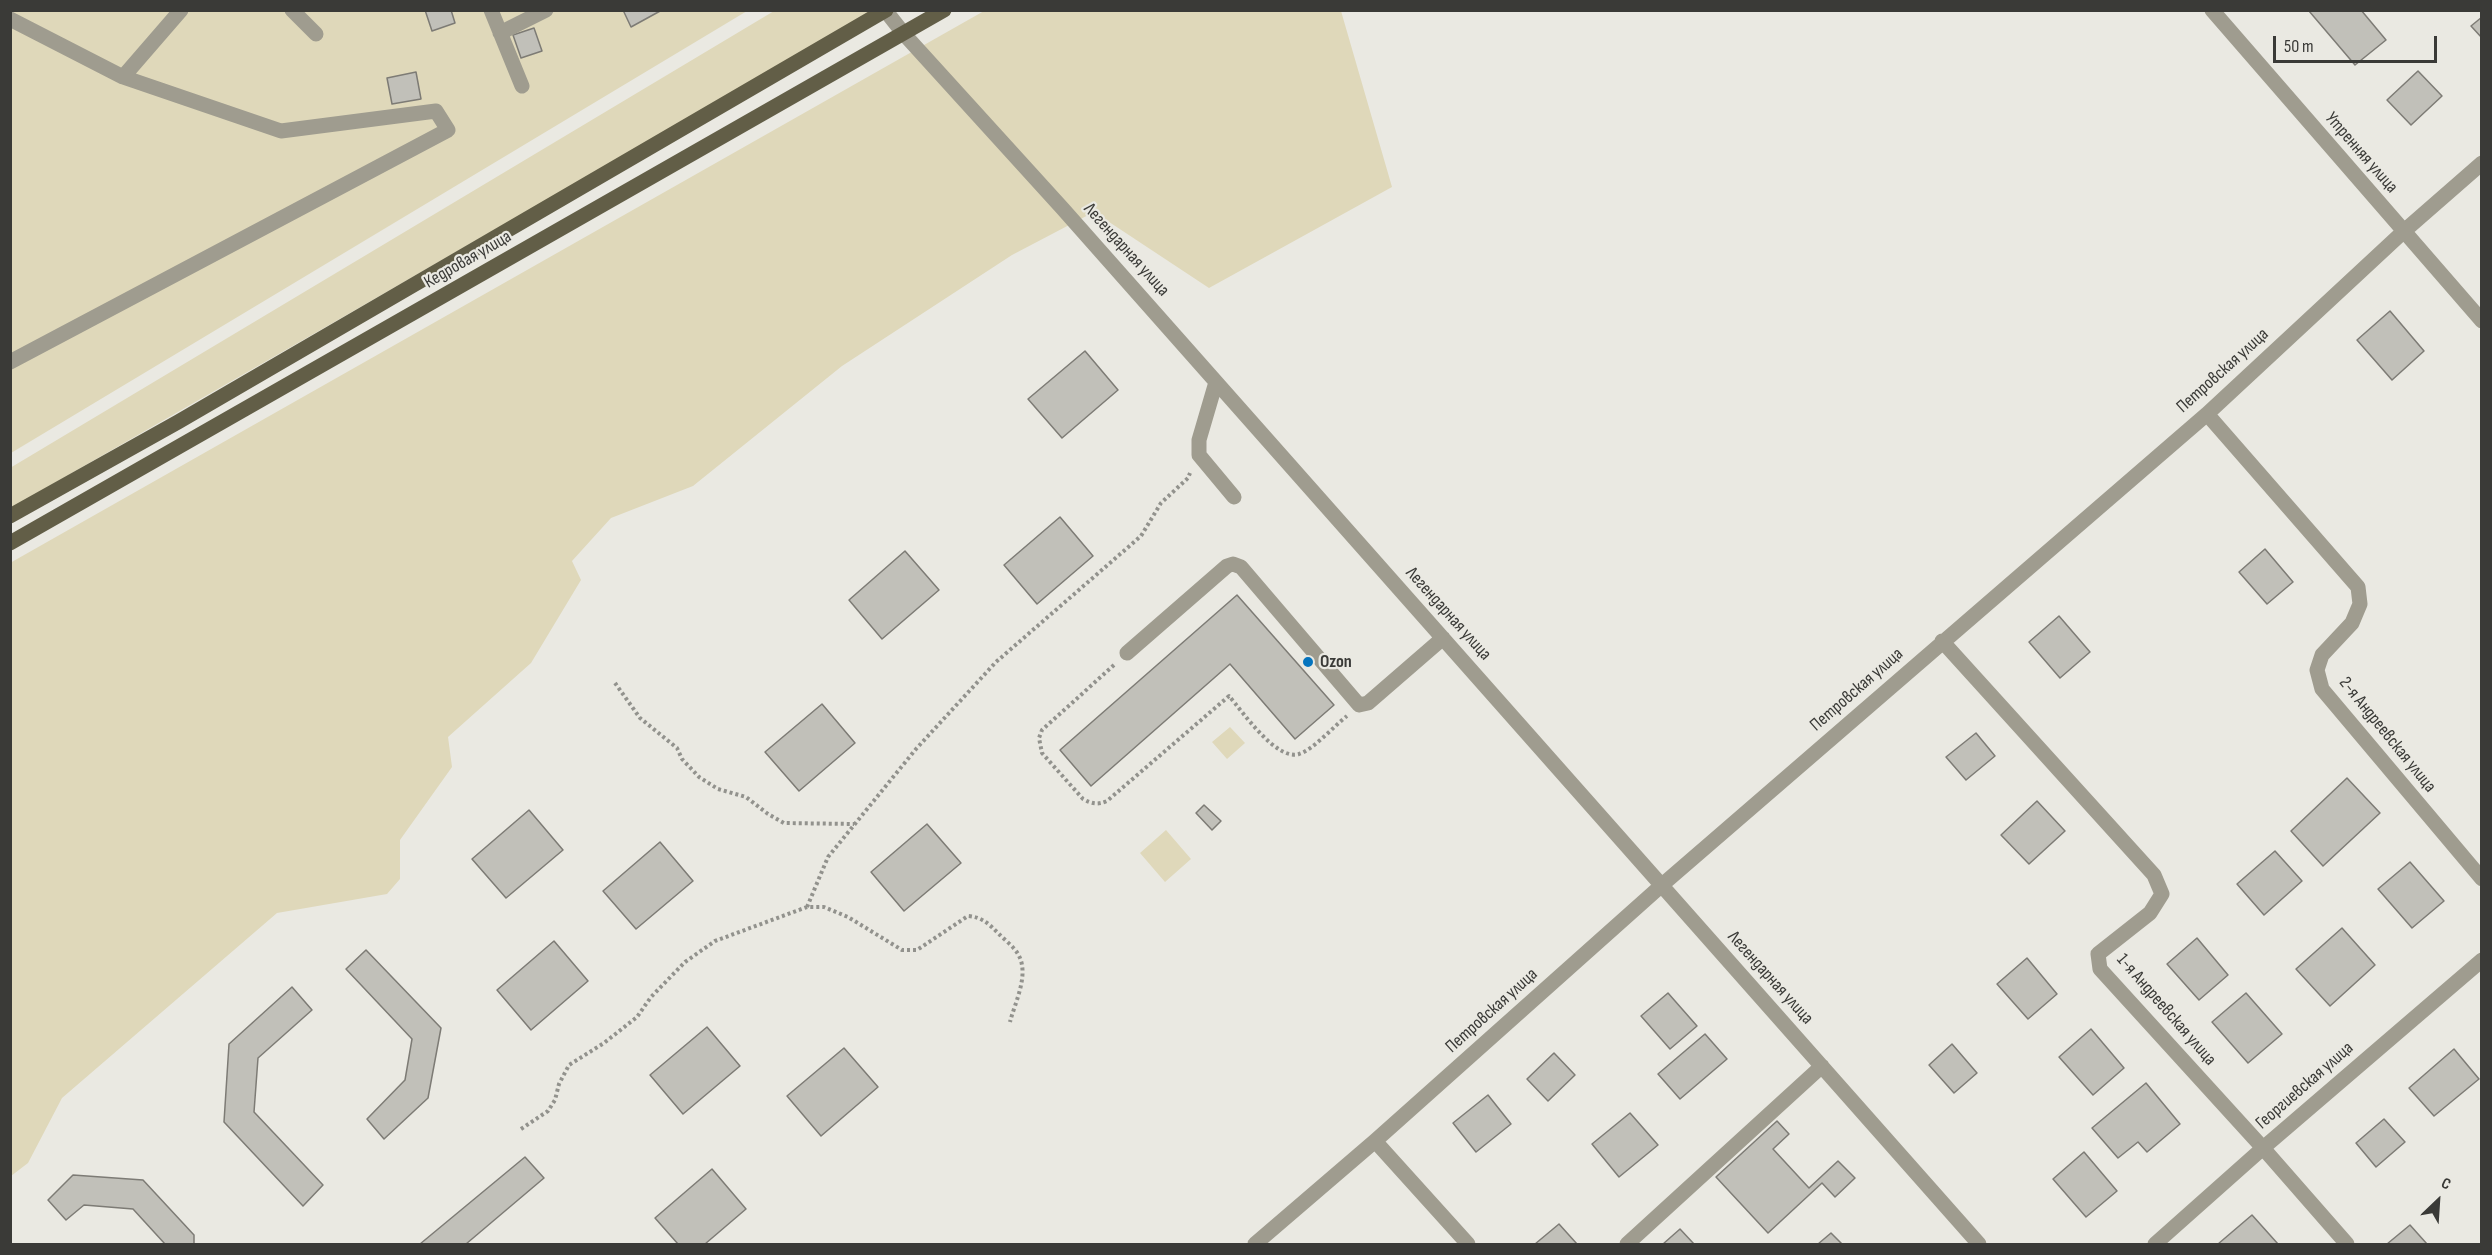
<!DOCTYPE html>
<html>
<head>
<meta charset="utf-8">
<style>
  body { margin:0 }
  #map { position:relative; width:2492px; height:1255px; overflow:hidden; background:#eae9e2; font-family:"Sofia Sans Condensed",sans-serif }
  canvas { display:block }
  .frame { position:absolute; inset:0; border:12px solid #3a3a37; pointer-events:none }
  .north { position:absolute; left:2408px; top:1171px; width:60px; height:60px; -webkit-text-stroke:4px #eae9e2; paint-order:stroke; rotate:25deg; font-size:16px; font-weight:700; line-height:24px; text-align:center; color:#3a3a37 }
  .north::after { content:''; display:block; margin:auto; width:21px; height:27px; background:#3a3a37; clip-path:polygon(50% 0,100% 100%,50% 72%,0 100%) }
  .scale { position:absolute; left:2273px; top:36px; width:164px; height:27px; box-sizing:border-box; border:3px solid #3a3a37; border-top:0; padding-left:8px; font-size:18px; line-height:21px; white-space:nowrap; color:#3a3a37; -webkit-text-stroke:4px #eae9e2; paint-order:stroke }
</style>
</head>
<body>
<div id="map">
<canvas width="2492" height="1255"></canvas>
<div class="frame"></div>
<div class="north">С</div>
<div class="scale">50 m</div>
</div>
<script>
const g = document.querySelector('canvas').getContext('2d');
g.lineJoin = 'round';
function paint(path, color) { g.fillStyle = color; g.fill(path, 'evenodd'); }
function stroke(path, color, width, dash) { g.strokeStyle = color; g.lineWidth = width; g.lineCap = dash ? 'butt' : 'round'; g.setLineDash(dash || []); g.stroke(path); }
function drawText(font, color, halo, rows, align = 'center') {
  g.font = font + ' "Sofia Sans Condensed",sans-serif'; g.lineWidth = 4.5; g.setLineDash([]); g.textBaseline = 'middle'; g.strokeStyle = halo; g.fillStyle = color; for (const [text, x, y, turn = 0] of rows) {
    g.save(); g.translate(x, y); g.rotate((+turn || 0) * Math.PI / 180); g.textAlign = isNaN(turn) ? turn : align; if (halo) g.strokeText(text, 0, 0); g.fillText(text, 0, 0); g.restore();
  }
}
const green = new Path2D(`
  M11 11H747L11 453Z
  M774 11H875L11 508 10 468Z
  M984 11H1341L1392 187 1209 288 1094 212 1012 255 842 366 693 486 611 518 572 561 581 580 531 663 448 737 452 767 400 840V879L387 894 277 913 62 1098 28 1163 11 1176 10 563Z
  M1230 727 1245 743 1227 759 1212 742Z
  M1166 830 1191 859 1165 882 1140 853Z`);
const building = new Path2D(`
  M425 10H451L455 23 432 31Z
  M623 10H662L631 27Z
  M2361 10 2386 40 2355 65 2309 11Z
  M2482 17V38L2471 26Z
  M534 28 542 51 521 58 513 35Z
  M2418 71 2442 96 2411 125 2387 100Z
  M416 72 421 99 392 104 387 78Z
  M2390 311 2424 351 2392 380 2357 340Z
  M1085 351 1118 390 1062 438 1028 399Z
  M1060 517 1093 556 1037 604 1004 565Z
  M2265 549 2293 582 2267 604 2239 572Z
  M905 551 939 590 882 639 849 600Z
  M1237 595 1334 705 1295 739 1230 664 1091 786 1060 750Z
  M2059 616 2090 652 2060 678 2029 642Z
  M822 704 855 743 799 791 765 752Z
  M1976 733 1995 756 1966 780 1946 757Z
  M2347 778 2380 813 2323 866 2291 831Z
  M2037 801 2065 831 2029 864 2001 835Z
  M1204 805 1221 821 1212 830 1196 813Z
  M529 810 563 850 506 898 472 859Z
  M927 824 961 863 904 911 871 872Z
  M660 842 693 881 636 929 603 891Z
  M2275 851 2302 881 2264 915 2237 884Z
  M2410 862 2444 901 2412 928 2378 889Z
  M2342 928 2375 965 2330 1006 2296 969Z
  M2197 938 2228 975 2199 1000 2167 964Z
  M554 941 588 981 531 1030 497 990Z
  M366 950 441 1028 428 1098 384 1139 367 1119 405 1080 412 1039 346 969Z
  M2027 958 2057 994 2028 1019 1997 984Z
  M292 987 312 1010 258 1058 254 1112 323 1185 303 1206 224 1122 229 1044Z
  M1668 993 1697 1026 1670 1049 1641 1016Z
  M2246 993 2282 1034 2248 1063 2212 1022Z
  M707 1027 740 1066 683 1114 650 1075Z
  M2091 1029 2124 1068 2093 1095 2059 1057Z
  M1705 1034 1727 1059 1680 1099 1658 1074Z
  M1952 1044 1977 1073 1954 1093 1929 1065Z
  M844 1048 878 1087 821 1136 787 1096Z
  M2454 1049 2479 1079 2434 1116 2409 1088Z
  M1554 1053 1575 1075 1548 1101 1527 1079Z
  M2146 1083 2180 1124 2147 1152 2138 1142 2118 1158 2092 1128Z
  M1488 1095 1511 1124 1476 1152 1453 1123Z
  M1630 1113 1658 1145 1619 1177 1592 1144Z
  M2384 1119 2405 1142 2376 1167 2356 1143Z
  M1777 1121 1789 1134 1773 1149 1809 1188 1838 1161 1855 1178 1835 1197 1822 1183 1768 1233 1716 1177Z
  M2084 1152 2117 1191 2086 1217 2053 1179Z
  M525 1157 544 1178 466 1244H420Z
  M712 1169 746 1209 705 1244H678L655 1218Z
  M73 1175 143 1180 194 1235V1244H165L133 1209 84 1205 66 1220 48 1200Z
  M2252 1215 2278 1244H2218Z
  M1559 1224 1577 1244H1535Z
  M2410 1225 2427 1244H2387Z
  M1680 1229 1694 1244H1663Z
  M1831 1233 1842 1244H1818Z`);
const path = new Path2D(`
  M1114 665 1042 730 1039 738 1042 753 1083 799C1092 804 1098 805 1107 801L1229 696C1243 712 1276 761 1299 754 1313 750 1334 726 1347 716
  M615 683 640 718 677 748 682 759 699 777 718 789 746 797 768 814 784 823 854 824
  M807 907 828 857 916 749 996 662 1141 536 1161 503 1188 478 1190 473
  M521 1129 548 1111 555 1100 559 1084 569 1065 604 1043 637 1017 651 997 685 962 715 941 807 907H824L848 917 902 950H917L968 916C982 917 989 924 999 934 1005 940 1014 947 1018 954 1030 974 1015 1002 1010 1022`);
const minor = new Path2D(`
  M292 10 316 34
  M491 10 522 86
  M885 10 904 34 1063 209 1979 1244
  M2212 10 2482 321
  M10 19 123 77 281 131 436 111 448 130 10 362
  M500 33 546 10
  M123 77 181 10
  M1216 382 1199 440V455L1234 497
  M2207 414 2358 587 2360 604 2352 623 2322 655 2317 670 2322 689 2482 879
  M1942 641 2154 875 2162 894 2150 913 2098 954 2100 969 2263 1148 2347 1244
  M1127 653 1227 566 1233 564 1241 567 1359 705 1368 703 1443 638
  M1375 1141 1468 1244
  M1255 1244 1375 1141 1662 885 2207 414 2403 232 2482 163
  M1627 1244 1822 1066
  M2155 1244 2263 1148 2482 960`);
const major = new Path2D(`
  M10 516 178 422 886 10
  M10 543 944 10`);
const markers = [
  [1308,662,6,"#0574be"]
];
const streetNames = [
  ["Утренняя улица",2361,153,49],
  ["Легендарная улица",1126,250,48],
  ["Кедровая улица",468,260,-30],
  ["Петровская улица",2223,371,-42],
  ["Легендарная улица",1448,614,48],
  ["Петровская улица",1857,690,-41],
  ["2-я Андреевская улица",2387,735,51],
  ["Легендарная улица",1770,978,48],
  ["1-я Андреевская улица",2166,1010,49],
  ["Петровская улица",1492,1011,-42],
  ["Георгиевская улица",2305,1086,-41]
];
const poiNames = [
  ["Ozon",1320,662]
];
paint(green, '#dfd8ba');
paint(building, '#c1c0b9');
stroke(building, '#7d7b75', 1.5);
stroke(path, '#92928d', 4, [3, 3]);
stroke(minor, '#9f9c8f', 15);
stroke(major, '#625e47', 15);
for (const [x, y, r, color] of markers) { const dot = new Path2D(); dot.arc(x, y, r, 0, 2 * Math.PI); g.fillStyle = color; g.fill(dot); stroke(dot, '#eae9e2', 2); }
drawText('18px', '#3a3a37', '#eae9e2', streetNames);
drawText('bold 18px', '#3a3a37', '#eae9e2', poiNames, 'left');
</script>
</body>
</html>
